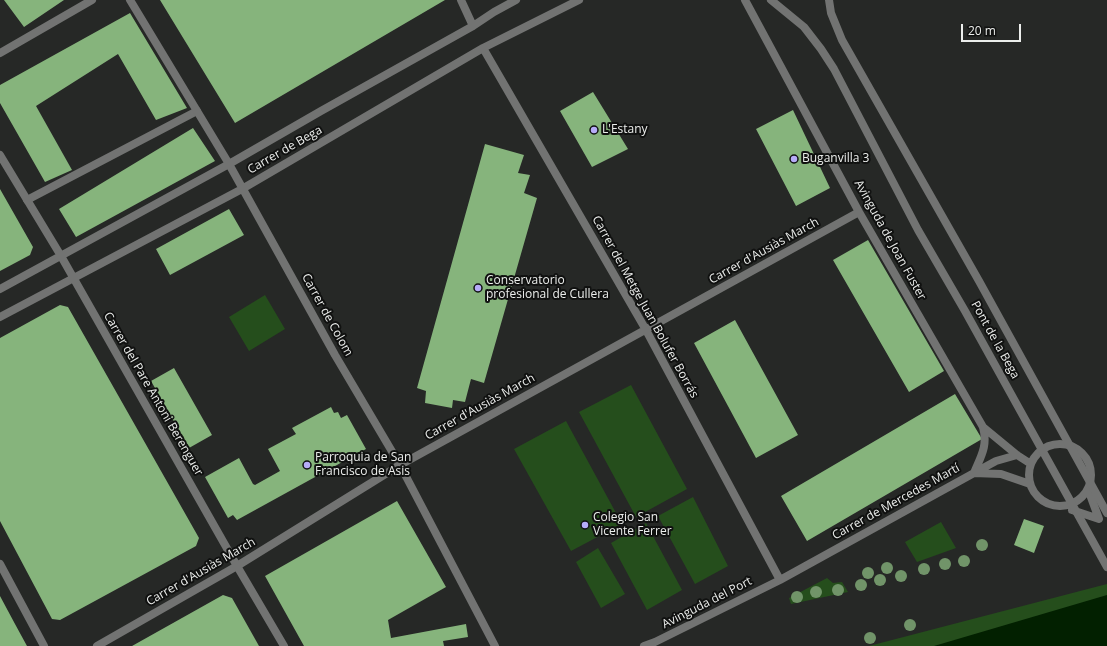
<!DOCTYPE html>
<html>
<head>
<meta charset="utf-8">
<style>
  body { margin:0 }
  #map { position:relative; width:1107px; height:646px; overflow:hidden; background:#262826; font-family:"Open Sans",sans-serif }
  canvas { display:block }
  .scale { position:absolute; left:961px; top:24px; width:60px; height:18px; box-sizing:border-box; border:2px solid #eceeec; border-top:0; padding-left:5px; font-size:12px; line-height:14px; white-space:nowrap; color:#eceeec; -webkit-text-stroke:3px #101110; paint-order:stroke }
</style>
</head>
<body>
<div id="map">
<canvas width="1107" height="646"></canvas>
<div class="scale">20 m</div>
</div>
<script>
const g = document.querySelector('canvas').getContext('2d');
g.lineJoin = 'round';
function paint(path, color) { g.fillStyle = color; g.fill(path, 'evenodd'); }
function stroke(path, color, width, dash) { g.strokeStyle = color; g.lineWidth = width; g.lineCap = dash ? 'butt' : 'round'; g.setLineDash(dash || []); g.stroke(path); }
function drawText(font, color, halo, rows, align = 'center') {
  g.font = font + ' "Open Sans",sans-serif'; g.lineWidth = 4; g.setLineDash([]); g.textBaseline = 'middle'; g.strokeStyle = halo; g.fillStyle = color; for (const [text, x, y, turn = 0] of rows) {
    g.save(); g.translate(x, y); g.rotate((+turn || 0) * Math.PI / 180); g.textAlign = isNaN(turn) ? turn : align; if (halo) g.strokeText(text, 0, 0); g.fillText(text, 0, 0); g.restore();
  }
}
const green = new Path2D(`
  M265 295 285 329 249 351 229 317Z
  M631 385 687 489 636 517 579 412Z
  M566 421 622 524 571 551 514 449Z
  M693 497 728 566 695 584 658 516Z
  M941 522 956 548 917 562 905 542Z
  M646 523 682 590 647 610 611 543Z
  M598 548 625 594 601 608 576 562Z
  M827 578 833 583 842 582 848 592 791 604 789 598Z
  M1107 584V646H869Z`);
const water = new Path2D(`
  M1107 595V646H934Z`);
const building = new Path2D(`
  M4 0H64L24 27Z
  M160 0H445L235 123Z
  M130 13 187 108 156 120 118 54 36 106 72 170 45 182 0 103V85Z
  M593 92 628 149 592 167 560 111Z
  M793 110 830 188 796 206 756 129Z
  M193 128 215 161 76 237 59 209Z
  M485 144 524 155 518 173 530 175 524 193 537 198 484 383 471 379 465 402 453 400 452 408 425 403 426 391 417 388Z
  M0 189 33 247 30 255 0 271Z
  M229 209 244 235 170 275 156 249Z
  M868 240 944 371 909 392 833 260Z
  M60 305 68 307 199 538 196 546 60 620 52 619 0 521V338Z
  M735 320 798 435 756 458 694 343Z
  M174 368 212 435 189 448 151 381Z
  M955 394 982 439 807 541 781 496Z
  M331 407 334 413 338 412 341 418 347 415 366 449 237 520 233 515 228 518 205 477 239 458 253 484 255 485 280 471 268 449 296 434 292 428Z
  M397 501 446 587 388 620 391 638 466 624 468 637 443 641 444 646H304L265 576Z
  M1024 519 1044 526 1034 553 1014 545Z
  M223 595 232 598 259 646H132Z
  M0 596 15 624 27 646H0Z`);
const pedestrian = new Path2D(`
  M27 200 197 111`);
const minor = new Path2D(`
  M130 0 229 164 335 355 400 465 495 646
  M461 0 473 26
  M745 0 859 212 983 427C988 446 981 456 974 473
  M483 48 646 330 780 580
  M0 53 92 0
  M0 155 61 256 237 566 284 646
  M0 289 229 164 321 111 473 26 494 12 516 0
  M0 317 242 189 483 48 579 0
  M983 427 1017 455 1031 464
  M1029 475a31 31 0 1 1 62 0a31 31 0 1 1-62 0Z
  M974 473 996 461 1017 455
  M1072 510 1099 519 1088 489
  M0 564 44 646
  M97 646 237 566 400 465 859 212
  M644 646 655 642 780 580 974 473 1001 474 1030 484`);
const tertiary = new Path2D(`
  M771 0 804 27 821 49 834 69 918 230 965 311 1107 567
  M829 0 831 13 842 40 979 281 1107 513`);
const trees = [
  [982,545],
  [964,561],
  [945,564],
  [887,568],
  [924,569],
  [868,573],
  [901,576],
  [880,580],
  [861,585],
  [838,590],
  [816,592],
  [797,597],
  [910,625],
  [870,638]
];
const markers = [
  [594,130,4,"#b6acf8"],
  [794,159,4,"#b6acf8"],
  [478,288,4,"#b6acf8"],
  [307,465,4,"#b6acf8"],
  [585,525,4,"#b6acf8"]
];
const poiNames = [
  ["L'Estany",602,130],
  ["Buganvilla 3",802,159],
  ["Conservatorio",486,281],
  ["profesional de Cullera",486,295],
  ["Parroquia de San",315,458],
  ["Francisco de Asis",315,472],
  ["Colegio San",593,518],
  ["Vicente Ferrer",593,532]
];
const streetNames = [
  ["Carrer de Bega",285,150,-30],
  ["Avinguda de Joan Fuster",890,240,61],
  ["Carrer d'Ausiàs March",764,251,-29],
  ["Carrer del Metge Juan Bolufer Borrás",645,307,61],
  ["Carrer de Colom",327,315,61],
  ["Pont de la Bega",995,340,61],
  ["Carrer del Pare Antoni Berenguer",153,394,60],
  ["Carrer d'Ausiàs March",480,407,-29],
  ["Carrer de Mercedes Martí",896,502,-29],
  ["Carrer d'Ausiàs March",201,572,-30],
  ["Avinguda del Port",707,603,-27]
];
paint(green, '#254e1c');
paint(water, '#022000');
paint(building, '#86b47c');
stroke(pedestrian, '#727372', 8);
stroke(minor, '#727372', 8);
stroke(tertiary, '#727372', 8);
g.fillStyle = '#719469';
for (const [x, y] of trees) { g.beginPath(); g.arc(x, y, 6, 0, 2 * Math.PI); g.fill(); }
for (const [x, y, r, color] of markers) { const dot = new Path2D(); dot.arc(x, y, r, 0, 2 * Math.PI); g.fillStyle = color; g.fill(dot); stroke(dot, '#101110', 1.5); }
drawText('12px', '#eceeec', '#101110', poiNames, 'left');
drawText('12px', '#eceeec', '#101110', streetNames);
</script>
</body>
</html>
